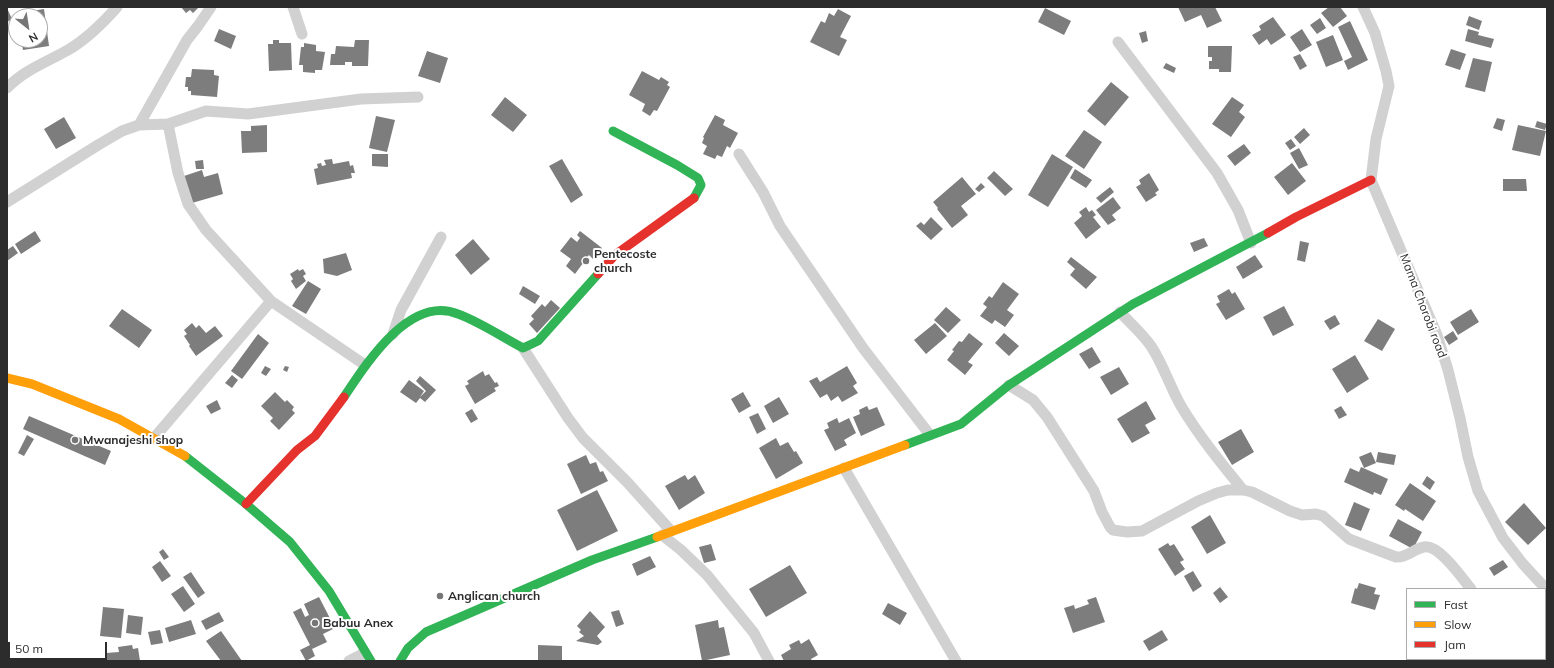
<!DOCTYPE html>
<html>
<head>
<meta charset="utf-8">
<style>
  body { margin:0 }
  #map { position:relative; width:1554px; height:668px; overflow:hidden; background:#fff; font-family:Mulish,sans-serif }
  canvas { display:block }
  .frame { position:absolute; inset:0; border:8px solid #2c2c2c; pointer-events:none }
  .legend { position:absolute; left:1406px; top:588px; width:140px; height:72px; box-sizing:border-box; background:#fff; border:1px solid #ababab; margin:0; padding:5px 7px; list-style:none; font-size:12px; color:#2c2c2c }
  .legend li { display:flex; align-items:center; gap:8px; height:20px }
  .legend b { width:20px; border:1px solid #ababab }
  .north { position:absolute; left:8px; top:8px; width:40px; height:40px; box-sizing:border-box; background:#fff; border:1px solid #ababab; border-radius:50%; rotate:150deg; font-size:11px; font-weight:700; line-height:16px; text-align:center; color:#2c2c2c }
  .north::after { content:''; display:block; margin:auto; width:14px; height:18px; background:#767676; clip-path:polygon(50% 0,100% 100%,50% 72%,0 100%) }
  .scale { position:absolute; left:8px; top:642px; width:99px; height:18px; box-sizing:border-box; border:2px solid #2c2c2c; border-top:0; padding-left:5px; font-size:12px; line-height:14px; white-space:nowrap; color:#2c2c2c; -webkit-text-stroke:3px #fff; paint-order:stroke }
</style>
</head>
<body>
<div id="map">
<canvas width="1554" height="668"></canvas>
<div class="frame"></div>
<ul class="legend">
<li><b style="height:5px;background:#30b455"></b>Fast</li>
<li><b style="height:5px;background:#ff9f0a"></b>Slow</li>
<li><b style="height:5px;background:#e5322d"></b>Jam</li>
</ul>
<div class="north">N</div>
<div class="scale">50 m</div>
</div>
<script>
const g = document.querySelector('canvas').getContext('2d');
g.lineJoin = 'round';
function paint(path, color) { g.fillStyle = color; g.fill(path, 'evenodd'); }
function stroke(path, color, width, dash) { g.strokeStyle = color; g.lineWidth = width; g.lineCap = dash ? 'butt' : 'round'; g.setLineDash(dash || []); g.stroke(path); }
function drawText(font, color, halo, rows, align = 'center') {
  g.font = font + ' Mulish,sans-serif'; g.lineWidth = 4; g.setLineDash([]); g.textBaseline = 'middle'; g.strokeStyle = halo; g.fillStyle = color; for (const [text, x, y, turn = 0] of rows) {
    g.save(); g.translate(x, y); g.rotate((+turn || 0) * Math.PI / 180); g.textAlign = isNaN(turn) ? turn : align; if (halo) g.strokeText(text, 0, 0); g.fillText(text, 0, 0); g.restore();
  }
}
const building = new Path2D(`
  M181 7H199L193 13 190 10 186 13Z
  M1178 7H1215L1222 21 1207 28 1201 15 1185 22Z
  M1329 7H1340L1347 16 1333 27 1321 13Z
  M7 8 12 19 7 22Z
  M1045 8 1071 21 1064 35 1038 22Z
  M44 9 49 46 23 50 21 40H40V16H26L25 12Z
  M838 9 851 16 840 37 847 40 839 56 810 42 821 21 825 23 829 13 834 16Z
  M1469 16 1482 21 1479 30 1466 25Z
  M1273 17 1286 35 1271 45 1267 39 1259 45 1252 35 1261 30 1259 26Z
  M1320 18 1326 28 1317 34 1310 25Z
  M1350 21 1368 60 1348 70 1344 61 1352 57 1338 27Z
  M219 29 236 36 231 49 214 41Z
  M1302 29 1312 45 1300 52 1290 37Z
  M1468 29 1479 32 1478 35 1494 39 1491 48 1465 41Z
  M1146 31 1148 41 1142 43 1139 33Z
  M1333 35 1343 60 1326 67 1316 42Z
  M273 40H279V43H291L292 70 269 71 268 44H273Z
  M355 40H369L368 66H352V62H345V65H330L331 54H335L336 46 354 47Z
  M304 43 316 45V51L325 52 322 70H315V73L303 72V65H299L301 47H304Z
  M1208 46H1232L1231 72H1219V69H1209V61H1212V57H1208Z
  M1451 49 1466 54 1460 70 1445 65Z
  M427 51 448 58 440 83 418 76Z
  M1300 54 1307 66 1300 70 1293 57Z
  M1473 58 1492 62 1485 92 1465 87Z
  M1166 63 1176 68 1174 73 1163 68Z
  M192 69 214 70V75L219 76 217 97 191 95V91H188V87H185L186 77H191Z
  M642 71 659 80 661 77 669 82 667 85 670 87 657 111 654 110 650 116 642 111 645 104 629 95Z
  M1111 82 1129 97 1105 126 1087 111Z
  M505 97 527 115 513 132 491 115Z
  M1232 97 1244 105 1239 112 1245 117 1231 137 1212 124Z
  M715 115 725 120 723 125 738 133 730 148 727 146 722 157 717 155 715 159 703 154 707 146 702 143 704 138 703 137Z
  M376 116 395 120 387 152 369 148Z
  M64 117 76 138 56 149 44 129Z
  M1497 118 1505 120 1502 131 1493 128Z
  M1537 121 1547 124 1545 130 1535 127Z
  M267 125V152L242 153 241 131H251V126Z
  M1518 125 1546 131 1540 156 1512 150Z
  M1304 128 1310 135 1300 144 1294 137Z
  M1084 130 1102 142 1084 169 1065 156Z
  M1291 139 1296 146 1290 150 1285 143Z
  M1244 144 1251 153 1235 166 1227 156Z
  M1299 148 1308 165 1299 169 1290 153Z
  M372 154H388V167L372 166Z
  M1052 154 1073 167 1048 207 1028 195Z
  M332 159 333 164 349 161 350 166 353 165 355 173H351L352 178 317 185 314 169 318 168 317 164 321 163 322 166 326 165 324 160Z
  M562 159 583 195 571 203 549 166Z
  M203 160 204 169H196L195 161Z
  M1292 163 1306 181 1288 195 1274 177Z
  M1075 169 1092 180 1086 188 1070 178Z
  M202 170 204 177 218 173 223 194 192 203 184 176Z
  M994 171 1013 189 1005 196 987 178Z
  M1149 173 1159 190 1155 193 1157 195 1146 202 1136 187 1141 184 1139 180Z
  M962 177 976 194 961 206 968 215 952 228 937 209 938 208 933 202Z
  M1503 179H1526L1527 191H1503Z
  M981 183 985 187 979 192 975 189Z
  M1110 187 1114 192 1101 203 1096 198Z
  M1113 197 1121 208 1112 215 1116 220 1108 225 1096 210Z
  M1086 207 1089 212 1092 210 1096 215 1093 217 1101 227 1086 239 1074 223 1082 216 1079 212Z
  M931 217 943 229 931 240 916 226 921 222 924 225Z
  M35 231 41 241 21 254 15 244Z
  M580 231 602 248 593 259 589 255 575 274 566 266 571 259 560 251 571 237 577 242 580 238 577 235Z
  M1204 238 1208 246 1194 252 1190 243Z
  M473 239 490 259 471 275 455 255Z
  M1300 241 1309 243 1305 262 1297 260Z
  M13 246 18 253 7 261V250Z
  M346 253 352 270 337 276 324 273 323 259Z
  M1255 255 1263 267 1243 279 1236 267Z
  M1071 257 1097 277 1086 289 1070 275 1075 269 1067 262Z
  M298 269 299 271 303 269 306 274 303 276 306 281 296 289 291 281 293 279 290 274Z
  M308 281 321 289 306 314 292 306Z
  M1003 282 1019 294 1007 310 1014 315 1005 327 995 320 992 324 980 316 987 307 983 304 989 296 992 298Z
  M523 286 540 296 535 304 519 294Z
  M1229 289 1232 294 1235 292 1245 309 1226 320 1216 304 1220 302 1217 296Z
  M551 300 560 308 537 333 529 324 534 319 531 316 542 304 545 307Z
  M1284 306 1294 325 1273 336 1263 317Z
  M946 307 961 320 948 333 934 320Z
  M122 309 152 330 139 348 109 326Z
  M1471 309 1479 322 1458 335 1450 322Z
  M1335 315 1340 324 1330 330 1324 321Z
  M1378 319 1395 329 1382 351 1364 341Z
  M192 323 196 328 199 325 206 333 215 326 223 336 196 356 189 346 190 345 184 336 187 334 184 330Z
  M935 323 947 336 926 354 914 340Z
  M1453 331 1458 339 1449 345 1444 337Z
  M969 333 983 344 968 362 973 365 965 375 947 360 954 351 952 350 959 341 962 342Z
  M1004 333 1019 346 1009 356 995 343Z
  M258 334 269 343 242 379 231 371Z
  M1092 347 1101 362 1089 369 1079 354Z
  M1355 355 1369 379 1347 393 1332 369Z
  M265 366 271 369 266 376 261 373Z
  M285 366 289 367 287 372 283 370Z
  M847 366 857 383 853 386 858 393 842 402 838 396 831 401 827 394 820 398 809 381 817 377 820 382Z
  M1119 367 1129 384 1111 395 1100 377Z
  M483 371 485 376 489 374 495 383 497 382 499 386 494 388 496 391 475 404 465 386 469 384 467 381Z
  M232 375 238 380 232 388 225 383Z
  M420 376 436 390 425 402 420 398 416 403 400 392 409 380 424 391 420 397 426 391 416 381Z
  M275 392 285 402 287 400 294 407 292 410 295 413 279 430 270 421 273 418 261 406Z
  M743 392 751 406 739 413 731 399Z
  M779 397 789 414 773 423 764 406Z
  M217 400 221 409 211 414 206 406Z
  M1146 401 1156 419 1145 425 1150 433 1132 443 1117 419Z
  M867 406 869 410 877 407 885 425 861 436 853 417 860 414 859 410Z
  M1341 406 1347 415 1339 419 1334 410Z
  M472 409 478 419 471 423 465 413Z
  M758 413 766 429 757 434 749 417Z
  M29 416 111 451 105 465 23 429Z
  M837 418 839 423 849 418 856 433 844 440 847 445 835 451 824 430 829 428 827 423Z
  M1241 429 1254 452 1232 465 1218 442Z
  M27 435 34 439 24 456 18 453Z
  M776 438 780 446 788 442 794 452 796 451 803 463 776 479 759 448Z
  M1371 452 1376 463 1364 468 1359 457Z
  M1378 452 1396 455 1394 465 1376 462Z
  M586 455 590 464 596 462 600 472 603 471 608 481 581 494 567 464Z
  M1361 467 1388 479 1381 495 1374 492 1373 495 1344 482 1350 468 1359 472Z
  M685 475 688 480 695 475 705 493 679 510 665 486Z
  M1427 476 1435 482 1430 490 1422 484Z
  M1410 483 1436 501 1423 521 1405 509 1404 511 1395 505Z
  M597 490 618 531 577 551 557 510Z
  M1354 502 1370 509 1361 531 1345 525Z
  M1524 503 1546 528 1528 545 1505 522Z
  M1210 515 1226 543 1207 554 1191 527Z
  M1398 519 1422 532 1413 549 1389 536Z
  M1168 543 1170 546 1174 544 1184 560 1180 562 1185 569 1175 576 1158 549Z
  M711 544 716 560 704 563 699 547Z
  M163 549 169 557 164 560 159 552Z
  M650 556 656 567 637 576 632 564Z
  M1503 560 1508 567 1494 576 1489 568Z
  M160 561 171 576 162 582 152 567Z
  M790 565 807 593 766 617 749 589Z
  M1193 571 1202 586 1193 592 1184 576Z
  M191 572 205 593 198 598 183 577Z
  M1359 583 1376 588 1374 594 1380 595 1375 610 1351 603 1355 588 1357 589Z
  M183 586 195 604 184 612 171 594Z
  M1220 587 1228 597 1220 603 1213 593Z
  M319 597 335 628 323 634 327 642 312 649 315 656 306 661 300 650 310 645 293 612 301 608 305 617 309 615 304 604Z
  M1096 597 1105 622 1073 633 1064 608 1074 605 1075 609 1089 604 1087 600Z
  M888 603 907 613 900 625 882 614Z
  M103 607 124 609 121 638 100 636Z
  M619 610 624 624 616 627 611 612Z
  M590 611 605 627 597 636 602 642 598 645 576 641 584 636 579 632 581 630 577 626Z
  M219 612 224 621 206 630 201 621Z
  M128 615 143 617 141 635 126 633Z
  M191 620 196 634 169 642 165 628Z
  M718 620 719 628 724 627 730 655 702 661 695 625Z
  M160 630 163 643 151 645 148 632Z
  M1162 630 1168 640 1149 651 1143 641Z
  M221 631 242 661H221L206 641Z
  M809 639 818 655 811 659 812 661H784L781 655 791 649 789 645 799 640 801 644Z
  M132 645 133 649 138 648 140 661H107L106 653 119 652 118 647Z
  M538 645 562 646V660H538Z`);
const street = new Path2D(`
  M293 7 302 34
  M1363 7 1375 33 1386 71 1389 86 1376 139 1371 180 1373 185 1437 335 1448 370 1460 418 1468 457 1478 491 1503 538 1523 564 1547 590
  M1118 42 1217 173 1238 210 1251 243
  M7 88C24 70 47 62 68 50 87 39 102 24 117 7
  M168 124 178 173 188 204 206 230 271 301 365 365
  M139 125 187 40 198 26 211 7
  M739 154 763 192 780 226 799 254 863 348 930 435
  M7 202 98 145 122 131 139 125 168 124 206 111 248 114 361 99 418 97
  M1120 312C1130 323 1142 333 1151 346 1163 364 1170 387 1181 406 1199 436 1221 463 1243 490
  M393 334 401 310 441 237
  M523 348 568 418 583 438 628 483 671 531
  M1009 385 1033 400 1047 417 1094 491 1102 512 1110 527 1113 530 1127 532 1142 531 1198 501 1217 493 1228 490H1243L1252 492 1290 511 1302 515 1316 514 1323 516 1349 539 1396 557C1407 558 1413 549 1424 547 1439 544 1462 578 1471 589
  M154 438 271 301
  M844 468 956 661
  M662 535 681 550 707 575 754 633 769 661
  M1545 659 1547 660
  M349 661 365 653`);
const fast = new Path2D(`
  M613 131 677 165 698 178 701 185 694 198
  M344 397C366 364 410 294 458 314 480 322 502 337 523 348L538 341 598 274
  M905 445 961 424 1009 385 1133 304 1268 233
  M185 456 246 504 290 542 329 591 371 661
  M400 661 408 648 426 632 592 560 657 537`);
const slow = new Path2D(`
  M7 378 32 384 119 419 185 456
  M657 537 905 445`);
const jam = new Path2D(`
  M1268 233 1296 217 1371 180
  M598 274 615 255 694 198
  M246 504 297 450 315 436 344 397`);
const markers = [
  [586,261,4,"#767676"],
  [75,440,4,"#767676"],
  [440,596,4,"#767676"],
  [315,623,4,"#767676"]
];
const poiNames = [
  ["Pentecoste",594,254],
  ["church",594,268],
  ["Mwanajeshi shop",83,440],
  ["Anglican church",448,596],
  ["Babuu Anex",323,623]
];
const streetNames = [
  ["Mama Chorobi road",1423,306,69]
];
paint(building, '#7d7d7d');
stroke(street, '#d1d1d1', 11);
stroke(fast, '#30b455', 9);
stroke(slow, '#ff9f0a', 9);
stroke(jam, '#e5322d', 9);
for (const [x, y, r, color] of markers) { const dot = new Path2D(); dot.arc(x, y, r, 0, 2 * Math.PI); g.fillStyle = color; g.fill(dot); stroke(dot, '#fff', 1.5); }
drawText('bold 12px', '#2c2c2c', '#fff', poiNames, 'left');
drawText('12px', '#2c2c2c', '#fff', streetNames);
</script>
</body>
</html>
